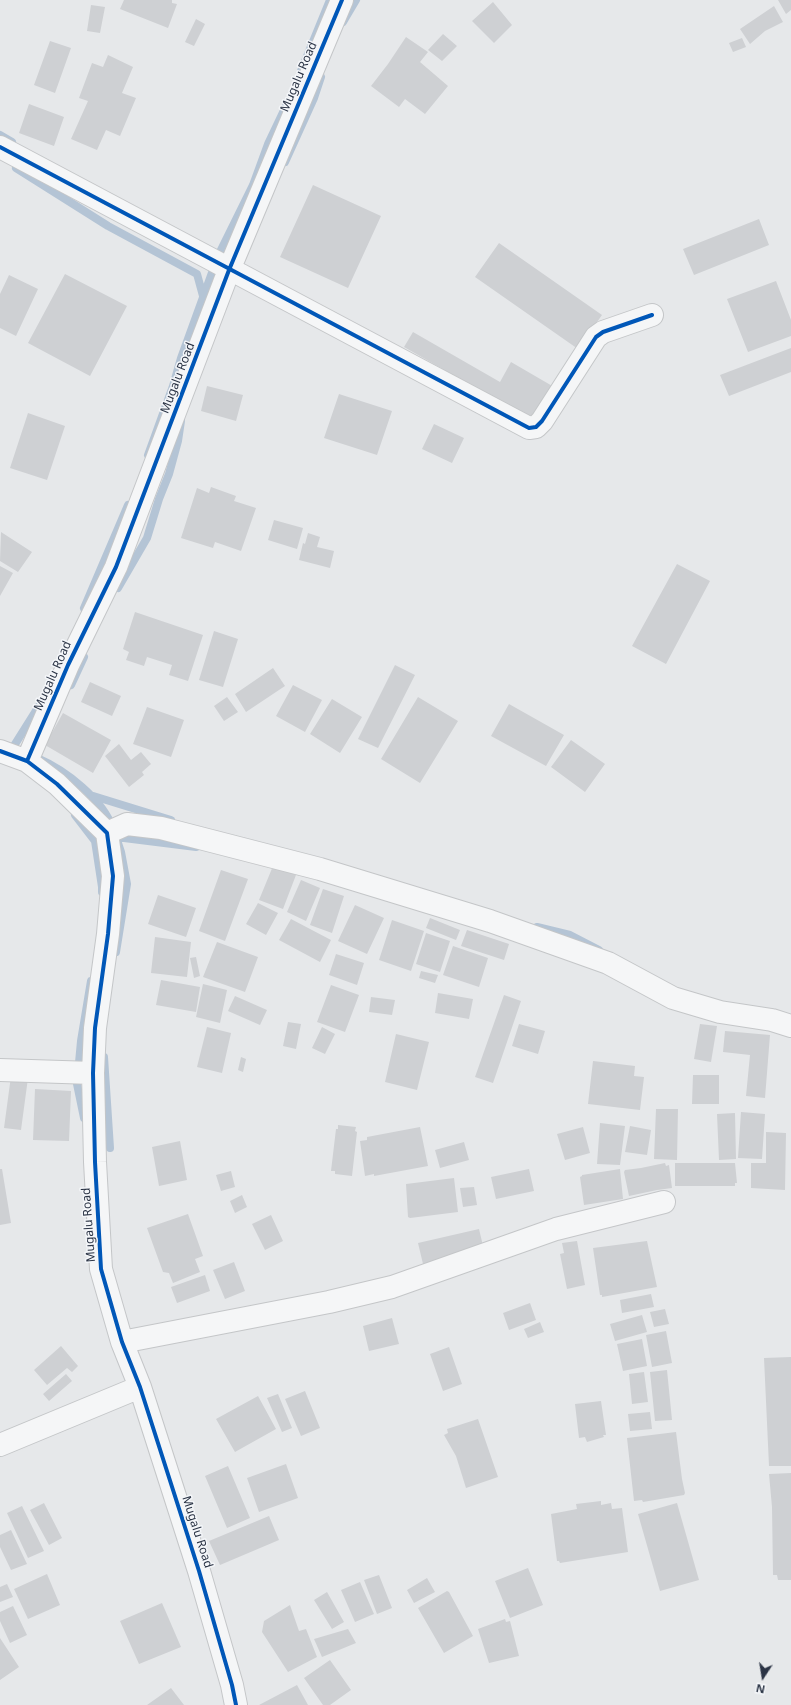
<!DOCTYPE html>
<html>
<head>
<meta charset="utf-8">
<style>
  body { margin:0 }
  #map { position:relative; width:791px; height:1705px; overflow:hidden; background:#e6e8ea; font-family:"Noto Sans",sans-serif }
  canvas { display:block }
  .north { position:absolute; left:743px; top:1657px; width:40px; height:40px; -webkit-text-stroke:3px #f4f6f9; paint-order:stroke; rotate:192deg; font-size:11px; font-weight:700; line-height:16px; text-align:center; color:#2b3445 }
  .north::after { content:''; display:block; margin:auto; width:14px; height:18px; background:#2b3445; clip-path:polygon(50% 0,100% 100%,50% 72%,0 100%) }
</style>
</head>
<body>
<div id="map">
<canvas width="791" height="1705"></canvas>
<div class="north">N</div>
</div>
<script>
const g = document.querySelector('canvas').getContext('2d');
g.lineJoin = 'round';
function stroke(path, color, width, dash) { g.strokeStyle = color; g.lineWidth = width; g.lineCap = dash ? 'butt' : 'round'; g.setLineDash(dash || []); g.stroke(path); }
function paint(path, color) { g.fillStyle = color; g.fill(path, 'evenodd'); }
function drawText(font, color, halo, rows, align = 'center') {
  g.font = font + ' "Noto Sans",sans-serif'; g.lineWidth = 3; g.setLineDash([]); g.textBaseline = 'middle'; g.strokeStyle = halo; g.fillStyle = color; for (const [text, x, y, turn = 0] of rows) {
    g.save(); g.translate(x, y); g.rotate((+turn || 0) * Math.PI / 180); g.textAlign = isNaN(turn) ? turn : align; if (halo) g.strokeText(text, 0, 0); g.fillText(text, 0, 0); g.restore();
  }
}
const stream = new Path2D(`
  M343 22 356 0
  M301 71 330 0
  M0 135 12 142
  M285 162 314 98 321 77
  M16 168 108 226 197 274 203 296
  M148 455 173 386 181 358 218 256 253 185 268 144 287 104
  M118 588 147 538 159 499 169 474 178 441 181 421
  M84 608 128 505
  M71 685 84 657
  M12 749 39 706
  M37 758C65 770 103 799 113 829
  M90 795 171 820
  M75 815 95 841 102 887V892
  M116 837 196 847
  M537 927 570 935 599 950
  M116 952 127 884 121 852 117 840
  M104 1057 110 1148
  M84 1118 77 1084 81 1041 91 981`);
const building = new Path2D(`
  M124 0H172V3L177 4 168 28 120 9Z
  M778 0H791V10L786 14Z
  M493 2 512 25 494 43 472 21Z
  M91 5 105 7 100 33 87 31Z
  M774 6 783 22 765 31 750 44 740 29Z
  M196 19 205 24 194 46 185 42Z
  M443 34 457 46 442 61 428 50Z
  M406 37 428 52 420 62 448 86 425 114 405 99 399 107 371 86 388 64Z
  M742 38 746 47 733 52 729 43Z
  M50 41 71 48 55 93 34 85Z
  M108 55 133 67 122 93 136 98 120 136 106 130 97 150 71 139 88 101 79 98 92 63 103 67Z
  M29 104 64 117 54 146 19 133Z
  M313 185 381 216 348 288 280 257Z
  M759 219 769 245 694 275 683 249Z
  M499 243 602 315 578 349 475 277Z
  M65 274 127 306 90 376 28 343Z
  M9 275 38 289 16 336 0 328V294Z
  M776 281 791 320V336L748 352 727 299Z
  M413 332 500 382 511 362 554 387 534 421 404 347Z
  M791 348V372L729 396 720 375Z
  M207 386 243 395 236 421 201 411Z
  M339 394 392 411 377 455 324 438Z
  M28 413 65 426 47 480 10 468Z
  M434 424 464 438 452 463 422 449Z
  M211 487 236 496 234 501 256 508 241 551 215 542 213 548 181 538 197 488 209 493Z
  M274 520 303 528 297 549 268 540Z
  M1 532 32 552 18 572 0 561Z
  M308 533 320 537 317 547 334 551 330 568 299 560 303 543 305 544Z
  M677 564 710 581 666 664 632 646Z
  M0 566 13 573 0 596Z
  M135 612 203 635 188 681 169 675 172 665 147 657 144 666 126 660 129 652 123 649Z
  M214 631 238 639 223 687 199 680Z
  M395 665 415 675 378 748 358 739Z
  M273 668 285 686 246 712 235 694Z
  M90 682 121 696 112 716 81 702Z
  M293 685 322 700 305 732 276 716Z
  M227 697 238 712 224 721 214 706Z
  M418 697 458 721 420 783 381 759Z
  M332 699 362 717 340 753 310 734Z
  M509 704 564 735 546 766 491 736Z
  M147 707 184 720 171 757 133 744Z
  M63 713 111 740 93 773 45 745Z
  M571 740 605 764 585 792 551 767Z
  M119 744 131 760 141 752 151 764 142 772 144 775 129 787 105 756Z
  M273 866 296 875 283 909 259 900Z
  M221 870 248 879 225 941 199 931Z
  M301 880 320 888 306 921 287 912Z
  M323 889 344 896 332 933 310 925Z
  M158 895 196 908 186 937 148 924Z
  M258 903 278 913 266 935 246 924Z
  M355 905 384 918 367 954 338 941Z
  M430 918 460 930 456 940 426 928Z
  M291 919 331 940 320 962 279 940Z
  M392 920 424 931 411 971 379 960Z
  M467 930 509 944 504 960 461 946Z
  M426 933 450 941 440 972 416 964Z
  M155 937 191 942 187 977 151 973Z
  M217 942 258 957 245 992 203 977Z
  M453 946 488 958 479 987 443 975Z
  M336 954 364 963 357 985 329 975Z
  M196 957 200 976 194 978 190 958Z
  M421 971 438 975 435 983 419 978Z
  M161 980 200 987 196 1012 156 1005Z
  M203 984 227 990 220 1023 196 1017Z
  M331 985 359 995 345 1032 317 1022Z
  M438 993 473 999 469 1019 435 1013Z
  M504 995 521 1001 493 1083 475 1077Z
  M235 996 267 1010 260 1025 228 1011Z
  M371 997 395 1000 392 1015 369 1012Z
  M288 1022 301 1024 296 1049 283 1046Z
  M519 1024 545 1031 538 1054 512 1046Z
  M700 1024 717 1026 711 1062 694 1059Z
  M207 1027 231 1033 222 1073 197 1067Z
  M322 1027 335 1034 325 1054 312 1048Z
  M725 1031 770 1035 765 1098 746 1096 750 1055 723 1052Z
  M396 1034 429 1042 417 1090 385 1082Z
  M241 1057 246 1059 243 1072 238 1070Z
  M593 1061 635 1066 634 1076 644 1077 640 1110 588 1104Z
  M693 1075H719V1104H692Z
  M11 1076 28 1078 21 1130 4 1128Z
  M35 1089 71 1091 69 1141 33 1140Z
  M656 1109H678L677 1160 654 1159Z
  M741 1112 765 1114 762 1159 738 1158Z
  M735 1113 736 1159 719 1160 717 1114Z
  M600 1123 625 1126 620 1165 597 1164Z
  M338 1125 356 1127 355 1131 357 1132 352 1176 335 1174V1171H331L336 1129H338Z
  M630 1126 651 1130 647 1155 625 1152Z
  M420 1127 428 1166 374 1176V1174L365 1176 360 1141 367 1140V1137Z
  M583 1127 590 1153 565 1160 557 1134Z
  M766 1132 786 1133 785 1190 751 1188V1163H766Z
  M180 1141 187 1180 159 1186 152 1147Z
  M464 1142 469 1160 440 1168 435 1150Z
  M665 1163 666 1166 669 1165 672 1188 657 1190 629 1196 624 1172 625 1170 641 1168Z
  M675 1163H735L737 1183H735V1186H675Z
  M0 1169H2L11 1223 0 1225Z
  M529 1169 534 1191 496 1199 491 1177Z
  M620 1169 623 1199 584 1205 580 1177 582 1176V1175Z
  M231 1171 235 1187 221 1191 216 1175Z
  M454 1178 458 1212 410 1218 408 1217 406 1184Z
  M474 1187 477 1205 463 1207 460 1188Z
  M242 1195 247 1207 235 1213 230 1201Z
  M188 1214 203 1256 195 1259 200 1272 173 1283 169 1273 163 1272 147 1228Z
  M271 1215 283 1241 265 1250 252 1224Z
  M479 1229 484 1250 423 1264 418 1243Z
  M577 1241 585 1285 567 1289 560 1254 564 1253 562 1243Z
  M647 1241 657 1287 602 1297V1295H600L593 1248Z
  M234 1262 245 1291 225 1299 213 1270Z
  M205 1275 210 1291 177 1303 171 1287Z
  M651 1294 654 1307 622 1313 620 1300Z
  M530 1303 536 1320 509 1330 503 1313Z
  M665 1309 669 1324 654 1327 650 1312Z
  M642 1315 647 1332 615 1341 610 1324Z
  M392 1318 399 1344 369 1351 363 1326Z
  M540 1322 544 1332 528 1338 524 1329Z
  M666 1331 672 1363 652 1367 646 1335Z
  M642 1339 647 1366 623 1371 617 1344Z
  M61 1346 78 1366 72 1372 67 1368 47 1385 34 1370Z
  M449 1347 462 1384 443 1391 430 1354Z
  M791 1357V1466H769L764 1358Z
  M667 1370 672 1420 655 1421 650 1372Z
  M644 1372 648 1402 632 1404 629 1374Z
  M66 1374 72 1381 49 1401 43 1394Z
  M305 1391 320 1428 301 1436 285 1399Z
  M278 1394 292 1428 282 1432 267 1398Z
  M258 1396 276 1429 235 1452 216 1419Z
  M601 1401 606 1435H603L604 1437 587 1442 585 1437 579 1438 575 1404Z
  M650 1412 652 1429 630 1431 628 1414Z
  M478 1419 498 1477 466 1488 456 1456 444 1435 448 1433 447 1429Z
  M676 1432 682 1479 685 1493 684 1495 643 1502 642 1500 634 1501 627 1438Z
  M286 1464 298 1498 259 1512 247 1478Z
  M228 1466 250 1518 227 1528 205 1476Z
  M791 1473V1580H778L777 1575H773L772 1507 769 1474Z
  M601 1501V1505L611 1503 612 1509 622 1508 628 1552 560 1563 559 1561H557L551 1514 577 1509 576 1504Z
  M44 1503 62 1538 49 1545 30 1510Z
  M677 1503 699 1580 660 1591 638 1514Z
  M22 1506 44 1551 28 1558 7 1513Z
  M269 1516 279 1540 220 1565 209 1541Z
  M11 1530 27 1564 11 1570 0 1547V1535Z
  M528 1568 543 1605 510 1618 495 1581Z
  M47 1574 60 1605 28 1619 14 1589Z
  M379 1575 392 1608 377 1614 364 1580Z
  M427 1578 435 1592 414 1603 407 1590Z
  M360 1582 374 1614 355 1622 341 1590Z
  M7 1584 13 1597 0 1602V1587Z
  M447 1591 449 1592 473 1636 444 1653 418 1608Z
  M327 1592 344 1622 332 1629 314 1600Z
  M162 1603 181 1647 139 1664 120 1621Z
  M290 1605 299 1631 306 1629 317 1657 288 1672 262 1632 264 1621Z
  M13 1606 27 1635 10 1643 0 1621V1612Z
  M505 1619 506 1622 510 1621 519 1656 489 1663 478 1629Z
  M348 1629 356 1643 322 1657 314 1639Z
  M0 1638 19 1667 0 1680Z
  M330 1660 351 1690 330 1705H323L304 1678Z
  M297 1685 308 1705H259Z
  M171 1688 184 1705H147Z`);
const minor = new Path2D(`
  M0 147 529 428 536 427 542 421 596 337 603 332 652 315
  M0 751 27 761 57 784 107 833 113 876 108 934 95 1028 93 1073 95 1162 101 1269 122 1342 140 1387 199 1571 232 1685 236 1705
  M27 761 68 665 116 567 229 270 342 0
  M107 833 127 824 161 828 320 869 490 921 608 963 673 998 720 1012 772 1020 791 1026
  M0 1070 93 1073
  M122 1342 329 1302 392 1287 556 1229 664 1202
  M0 1445 140 1387`);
const cycleway = new Path2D(`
  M0 147 529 428 536 427 542 421 596 337 603 332 652 315
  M0 751 27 761 57 784 107 833 113 876 108 934 95 1028 93 1073 95 1162 101 1269 122 1342 140 1387 199 1571 232 1685 236 1705
  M27 761 68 665 116 567 229 270 342 0`);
const streetNames = [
  ["Mugalu Road",299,77,-67],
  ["Mugalu Road",178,378,-69],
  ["Mugalu Road",53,676,-66],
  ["Mugalu Road",89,1225,-94],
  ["Mugalu Road",197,1532,72]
];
stroke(stream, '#b4c4d5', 8);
paint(building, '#ced0d3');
stroke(minor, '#c4c6c8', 24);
stroke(minor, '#f5f6f7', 22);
stroke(cycleway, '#0057b8', 4);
drawText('12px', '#2b3445', '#f4f6f9', streetNames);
</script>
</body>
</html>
